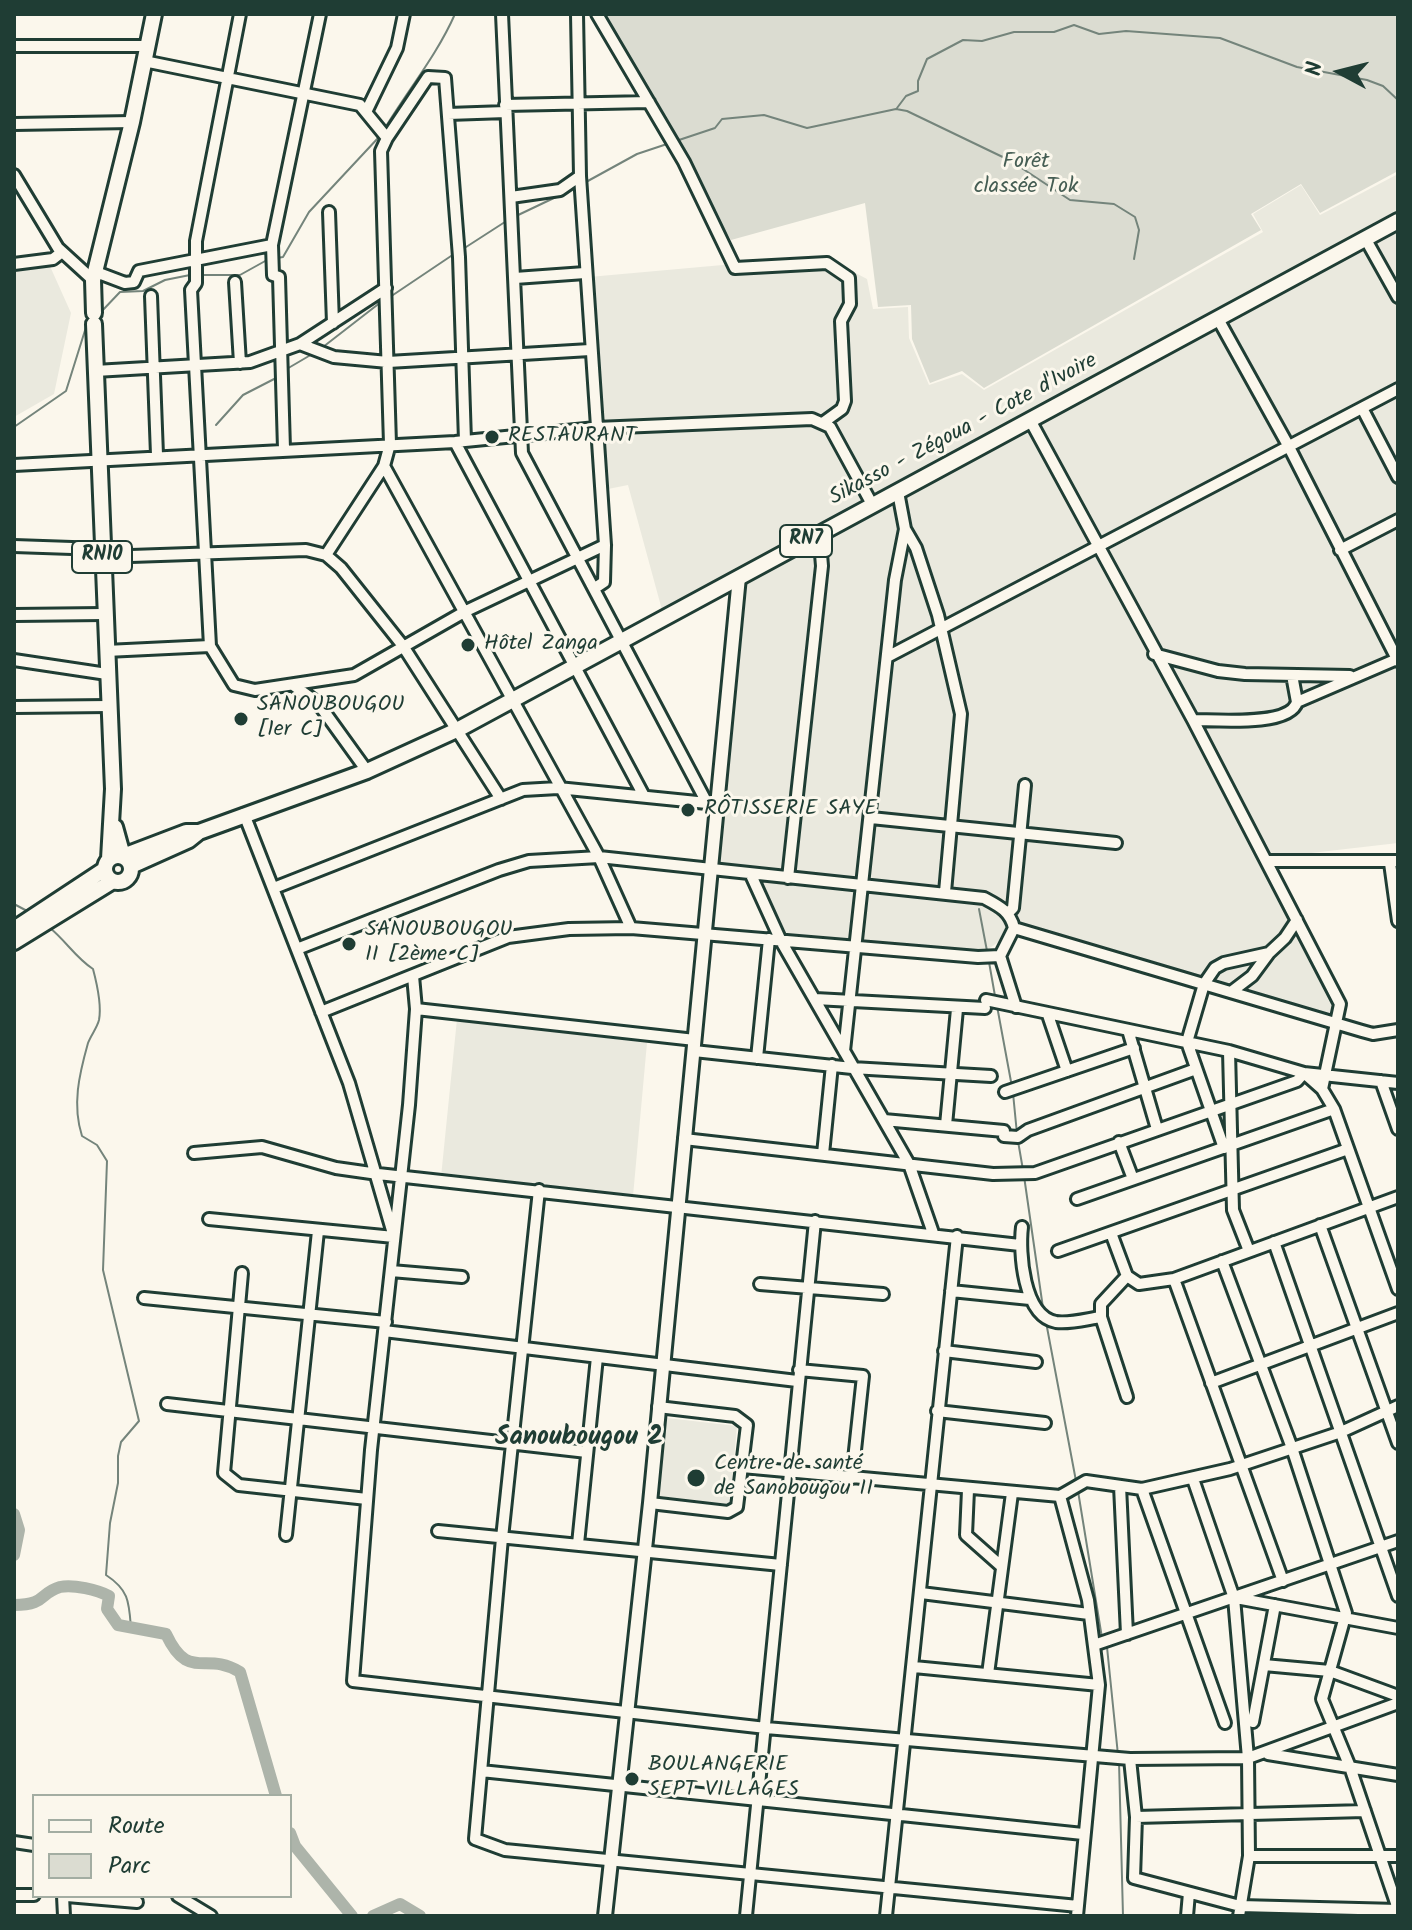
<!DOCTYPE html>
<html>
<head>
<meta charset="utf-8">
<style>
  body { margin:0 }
  #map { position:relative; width:1412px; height:1930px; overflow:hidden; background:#fbf7ec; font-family:Kalam,sans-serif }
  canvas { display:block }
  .frame { position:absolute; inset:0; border:16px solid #1f3d34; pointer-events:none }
  .legend { position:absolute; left:32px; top:1794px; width:260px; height:104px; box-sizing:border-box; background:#fbf7ec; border:2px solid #a3ada2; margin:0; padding:10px 14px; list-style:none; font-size:24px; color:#1f3d34 }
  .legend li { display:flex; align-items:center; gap:16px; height:40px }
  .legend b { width:40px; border:2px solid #a3ada2 }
  .north { position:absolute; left:1300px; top:32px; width:80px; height:80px; -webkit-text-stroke:6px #fbf7ec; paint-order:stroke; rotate:277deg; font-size:22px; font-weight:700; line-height:32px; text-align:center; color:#1f3d34 }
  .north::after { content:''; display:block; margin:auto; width:28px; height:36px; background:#1f3d34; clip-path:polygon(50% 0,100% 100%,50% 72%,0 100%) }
</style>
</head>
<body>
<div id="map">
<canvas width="1412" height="1930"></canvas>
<div class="frame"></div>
<ul class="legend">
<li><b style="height:10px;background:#fbf7ec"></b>Route</li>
<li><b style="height:22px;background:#dbdcd1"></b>Parc</li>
</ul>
<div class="north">N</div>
</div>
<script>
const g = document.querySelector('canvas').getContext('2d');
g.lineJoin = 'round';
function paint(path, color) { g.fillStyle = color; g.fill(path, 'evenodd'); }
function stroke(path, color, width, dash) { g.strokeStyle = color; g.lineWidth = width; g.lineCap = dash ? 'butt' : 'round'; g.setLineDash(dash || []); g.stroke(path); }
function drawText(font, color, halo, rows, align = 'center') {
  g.font = font + ' Kalam,sans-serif'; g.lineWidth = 6; g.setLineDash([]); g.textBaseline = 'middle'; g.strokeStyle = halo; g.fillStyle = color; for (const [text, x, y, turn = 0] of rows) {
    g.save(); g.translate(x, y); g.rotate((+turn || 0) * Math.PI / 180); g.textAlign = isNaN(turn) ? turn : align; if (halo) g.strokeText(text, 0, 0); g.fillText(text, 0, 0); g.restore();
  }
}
const built = new Path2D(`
  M1398 174V843L1259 859 1339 1011 1337 1016 1024 924 984 952 785 937 754 869 718 865 747 588 738 569 662 610 628 485 603 490 589 277 823 256 867 279 873 309 908 307 909 338 929 385 962 374 984 390 1263 232 1253 214 1301 185 1320 215Z
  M49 264 71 313 54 394 14 417V269Z
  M457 1019 647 1043 633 1196 441 1177Z
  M667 1418 737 1426 730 1504 658 1496Z`);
const green = new Path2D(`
  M604 14H1398V171L1320 213 1301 184 1251 214 1261 230 984 388 962 371 930 383 912 339 911 305 878 307 865 203 731 240Z`);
const stream = new Path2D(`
  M897 108 906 96 918 91V81L927 59 963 40 982 41 1014 32H1054L1074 25 1099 34 1126 31 1220 38 1297 67 1367 80 1383 86 1398 100
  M385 128C408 90 437 55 455 14
  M676 141 715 128 722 119 764 115 807 128 896 109 907 111 1011 161 1070 200 1114 204 1135 217 1139 230 1134 259
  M586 182 637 154 667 144
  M514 217 577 187
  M463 249 508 220
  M277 258 283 257 309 212 379 137
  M201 275H240L267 260
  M390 297 454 254
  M101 312 120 292 143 291 165 280 190 275
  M323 347 381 302
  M285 370 314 353
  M216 425 243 395 278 377
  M14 427 66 391 87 324
  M14 904 29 912
  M979 909 987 951
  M50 928C66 941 76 958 93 969 97 984 102 1004 99 1020 97 1028 91 1035 88 1043 79 1075 72 1105 82 1136L97 1145 107 1161 103 1270 139 1421 121 1442 118 1456V1483L110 1523 106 1575C129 1590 129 1602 131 1628
  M989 962 995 996
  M997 1006 1012 1087
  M1013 1093 1017 1134
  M1018 1141 1023 1170
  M1024 1176 1043 1308
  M1046 1322 1076 1481
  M1078 1491 1102 1638
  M1107 1647 1118 1755
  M1119 1762 1123 1916`);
const river = new Path2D(`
  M14 1514 19 1530 14 1555
  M14 1605C47 1605 39 1593 60 1587 73 1584 98 1590 109 1596L107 1609 118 1625 166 1634C189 1683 205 1650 240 1672L276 1796
  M290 1833 295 1846 352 1916
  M373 1916 400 1904 420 1916`);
const minor = new Path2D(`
  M240 14 196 241V283L191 290 210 646 234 685 255 690 354 675 466 611 605 545
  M502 14 522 453 707 803 717 813
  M597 14 684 162 735 268 827 263 849 278 850 304 841 321 845 401 842 409 824 422
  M14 46H148
  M144 61 360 105 387 138 381 151 390 444 384 466 326 555
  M505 105 649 102
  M366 112 397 48 404 14
  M448 114 506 112
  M14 124 132 122
  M387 138 428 77 445 78 459 257 465 441
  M14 175 58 248 93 280
  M580 176 605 545 604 582 595 588
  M511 197 560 190 580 176 577 14
  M329 212 333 323
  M1365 238 1398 297
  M272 245 273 275 279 277 284 449
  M14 264 53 259 62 252
  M96 272 125 283 134 282 139 271 272 245 320 14
  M515 278 585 273
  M235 282 240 363
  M151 296 157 455
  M1218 319 1289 447 1398 661
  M300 344 334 357 388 362 590 350
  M95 371 250 362 300 344 386 288
  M1362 408 1398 477
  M1030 420 1193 720 1340 1004 1322 1089
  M455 442 644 796
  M14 465 455 442 596 428 812 419 830 427 873 506
  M384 466 599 857 631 928
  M905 529 916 548 938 615 961 714 945 892
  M14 546 101 549
  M1340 550 1398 520
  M102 557 306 550 326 555 341 568 403 646 501 799
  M14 615 104 614
  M106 651 210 646
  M1154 654 1218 671 1245 674 1350 676
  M887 657 1398 389
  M14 660 107 674
  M1292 675 1297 702
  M293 685 318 703 367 771
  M14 707 109 706
  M1193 720C1216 720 1290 727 1297 702L1397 659
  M871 818 1116 843
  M1266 861H1398
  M1390 863 1398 921
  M751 875 781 941 909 1164 933 1233
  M788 878 822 566 821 554 812 538
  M274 888 523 790 558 788 707 803
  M1008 913 1013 908 1025 785
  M1014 928 1362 1031 1373 1034 1398 1030
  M297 949 499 870 529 861 599 857 984 898C999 906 1010 911 1014 928L1000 956 1016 1007
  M413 976 416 1009 409 1105 371 1450 353 1681 766 1728 1130 1759 1248 1758 1398 1703
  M1231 992 1252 976 1269 953
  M815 999 985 1008
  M986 1000 1229 1051 1304 1073 1398 1083
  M416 1009 695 1040
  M321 1012 508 937 569 929 631 928 978 957 1000 956
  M1048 1015 1067 1071
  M1128 1030 1157 1129
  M694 1051 852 1068 991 1076
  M844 1051 895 580 905 529 898 492
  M1229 1051 1233 1210 1249 1251
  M757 1058 769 939
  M1381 1081 1398 1129
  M1005 1092 1134 1048
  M884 1120 1004 1131
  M946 1125 957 1009
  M1004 1136 1018 1137 1028 1130 1196 1069
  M684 1139 993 1174 1035 1173 1297 1081 1304 1073 1322 1089 1334 1109 1398 1289
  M1119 1142 1133 1179
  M1224 1148 1187 1042 1204 984 1215 968 1224 963 1269 953 1285 938 1297 920
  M194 1153 262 1147 336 1168 378 1174 1020 1245
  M823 1154 832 1065
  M539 1190 502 1538 475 1839 505 1850 1078 1906
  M1077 1199 1334 1109
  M209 1219 394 1237 349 1083 244 814
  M1320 1225 1398 1443
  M1022 1227C1019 1252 1023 1316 1056 1322 1070 1324 1087 1319 1101 1317
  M1111 1233 1127 1276 1139 1284 1174 1279 1283 1581
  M1274 1242 1398 1596
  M1058 1251 1348 1149
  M1222 1261 1292 1448 1346 1613 1322 1699 1350 1767 1398 1909
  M391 1271 462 1277
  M242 1273 224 1473 239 1485 367 1499
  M1174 1279 1398 1197
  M760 1284 883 1294
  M951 1291 1030 1299
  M144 1298 386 1322
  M384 1331 797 1381
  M944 1351 1036 1362
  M799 1370 863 1376 852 1478
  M1211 1383 1398 1313
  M1127 1397 1101 1317V1304L1127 1276
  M167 1404 587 1452
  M937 1411 1045 1423
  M742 1467 1060 1496 1086 1481 1142 1489 1230 1469 1341 1432 1398 1406
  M1193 1479 1234 1598 1248 1758 1249 1856 1239 1916
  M1120 1486 1127 1634
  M1142 1489 1225 1723
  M968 1490 966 1535 1001 1566
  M1060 1496 1088 1600 1099 1685 1077 1916
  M650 1503 728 1512 737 1507 747 1425 735 1416 658 1407
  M438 1531 781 1565
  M286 1535 318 1231
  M578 1544 597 1357
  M921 1593 1089 1614
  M1236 1598 1398 1628
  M1094 1645 1398 1541
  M1264 1665 1330 1671 1398 1696
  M914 1667 1099 1685
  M988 1674 1012 1493
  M1253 1722 1275 1605
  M1268 1754 1398 1775
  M1130 1759 1136 1817 1134 1878 1240 1906 1398 1910
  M481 1771 1083 1834
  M1136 1817 1365 1811
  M14 1842 34 1845
  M1249 1856H1398
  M14 1895H34
  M63 1896 64 1916
  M67 1896 137 1902
  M178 1896 211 1916
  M746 1916 815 1221
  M886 1916 957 1236
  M1187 1916 1189 1893`);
const major = new Path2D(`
  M605 1916 650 1503 739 577`);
const highway = new Path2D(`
  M94 313 93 280 132 122 154 14
  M94 324 113 789 109 859
  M115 827 123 856 186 832H199
  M105 869a13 13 0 1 1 26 0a13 13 0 1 1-26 0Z
  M131 866 189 840 199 832 367 771 459 729 1398 221
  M14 929 105 869
  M14 942 113 881`);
const markers = [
  [492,437,8,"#1f3d34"],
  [468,645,8,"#1f3d34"],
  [241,719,8,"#1f3d34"],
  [688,810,8,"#1f3d34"],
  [349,944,8,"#1f3d34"],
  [696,1478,10,"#1f3d34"],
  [632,1779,8,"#1f3d34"]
];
const shields = [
  [806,541,52],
  [102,557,60]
];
const shieldNames = [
  ["RN7",806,541],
  ["RN10",102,557]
];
const parkNames = [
  ["Forêt",1026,163],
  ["classée Tok",1026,188]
];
const streetNames = [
  ["Sikasso - Zégoua - Cote d'Ivoire",964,431,-28]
];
const poiNames = [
  ["RESTAURANT",508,437],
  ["Hôtel Zanga",484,645],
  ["SANOUBOUGOU",257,706],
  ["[1er C]",257,731],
  ["RÔTISSERIE SAYE",704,810],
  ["SANOUBOUGOU",365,931],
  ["II [2ème C]",365,956],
  ["Centre de santé",714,1465],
  ["de Sanobougou II",714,1490],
  ["BOULANGERIE",648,1766],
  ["SEPT VILLAGES",648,1791]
];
const quarterNames = [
  ["Sanoubougou 2",579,1440]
];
paint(built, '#eae9de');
paint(green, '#dbdcd1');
stroke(stream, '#74847b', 2);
stroke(river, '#adb4aa', 12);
stroke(minor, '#1f3d34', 16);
stroke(major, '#1f3d34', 18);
stroke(highway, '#1f3d34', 20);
stroke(minor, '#fbf7ec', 10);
stroke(major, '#fbf7ec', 12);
stroke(highway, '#fbf7ec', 14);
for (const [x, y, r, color] of markers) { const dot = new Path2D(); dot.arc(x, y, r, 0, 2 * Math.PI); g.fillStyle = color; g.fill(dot); stroke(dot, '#fbf7ec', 3); }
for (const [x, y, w] of shields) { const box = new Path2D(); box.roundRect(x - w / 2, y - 16, w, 32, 6); g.fillStyle = '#fbf7ec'; g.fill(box); stroke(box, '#1f3d34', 2); }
drawText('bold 20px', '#1f3d34', null, shieldNames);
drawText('22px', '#455d53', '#fbf7ec', parkNames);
drawText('22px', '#1f3d34', '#fbf7ec', streetNames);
drawText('22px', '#1f3d34', '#fbf7ec', poiNames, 'left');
drawText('bold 26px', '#1f3d34', '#fbf7ec', quarterNames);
</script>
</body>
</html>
